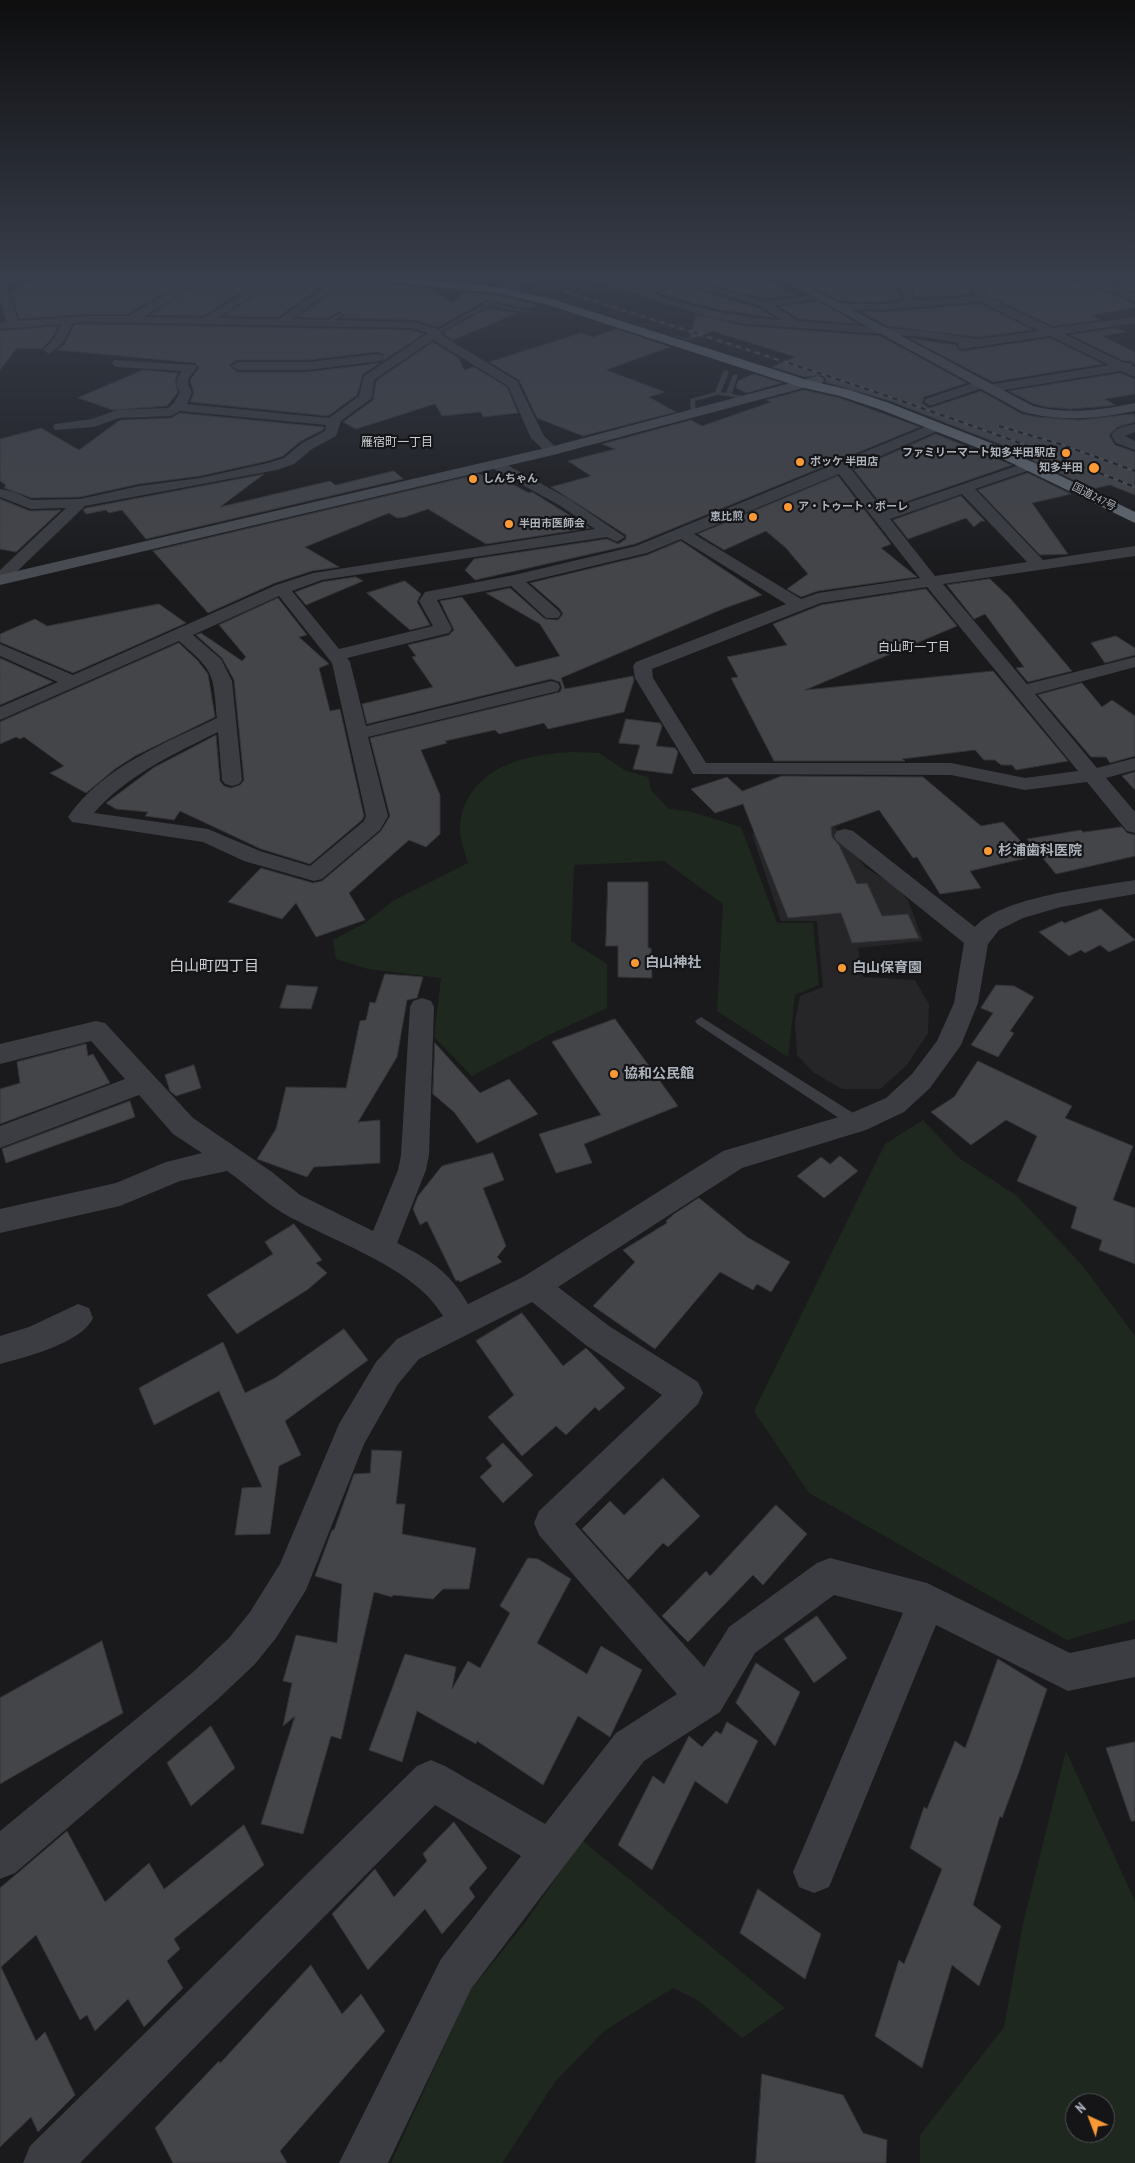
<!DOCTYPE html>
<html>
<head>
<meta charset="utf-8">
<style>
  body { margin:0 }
  #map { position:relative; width:1135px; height:2163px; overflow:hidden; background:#1a1a1c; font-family:"PT Sans Narrow",sans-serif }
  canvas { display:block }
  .north { position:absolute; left:1065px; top:2093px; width:50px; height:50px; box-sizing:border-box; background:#151517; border:1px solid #515459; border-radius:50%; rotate:317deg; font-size:14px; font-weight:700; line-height:20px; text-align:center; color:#acb3bc }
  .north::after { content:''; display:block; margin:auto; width:18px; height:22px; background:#fa9935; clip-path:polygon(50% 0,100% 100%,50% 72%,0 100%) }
</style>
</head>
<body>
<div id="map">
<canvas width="1135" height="2163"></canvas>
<div class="north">N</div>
</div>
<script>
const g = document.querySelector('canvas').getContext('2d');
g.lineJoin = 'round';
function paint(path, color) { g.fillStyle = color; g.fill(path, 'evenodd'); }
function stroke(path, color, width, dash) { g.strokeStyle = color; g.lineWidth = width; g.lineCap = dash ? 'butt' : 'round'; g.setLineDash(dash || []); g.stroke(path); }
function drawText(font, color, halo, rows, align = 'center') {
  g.font = font + ' "PT Sans Narrow","Noto Sans JP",sans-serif'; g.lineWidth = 4.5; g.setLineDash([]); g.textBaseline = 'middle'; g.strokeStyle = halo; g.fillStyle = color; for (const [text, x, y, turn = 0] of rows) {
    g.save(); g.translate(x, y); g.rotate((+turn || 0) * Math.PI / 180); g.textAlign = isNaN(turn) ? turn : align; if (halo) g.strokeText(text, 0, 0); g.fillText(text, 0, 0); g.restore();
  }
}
const built = new Path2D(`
  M835 827 865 867 895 886 908 900 923 941 858 948 863 977 915 980 929 1004 928 1033 907 1065 880 1089H842L814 1073 797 1055 795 1022 800 996 823 987 817 921H781L752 834Z`);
const green = new Path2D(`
  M574 752 599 753 626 771 648 777 651 790 669 809 688 811 741 827 777 923H813L819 985 795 995 788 1057 717 1011 723 904 664 861 574 865 571 941 607 964V1008L553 1033 472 1076 434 1037 441 978 368 969 336 959 333 940 365 923 393 901 468 863C464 849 457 833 461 818 473 765 528 754 574 752Z
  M923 1120 959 1158 1017 1196 1082 1265 1135 1336V1620L1067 1640 809 1493 754 1411 885 1144Z
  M1066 1751 1135 1901V2163H920V2135L1004 2027 1023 1924ZM1075 2103H1105V2133H1075Z
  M582 1840 785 2008 742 2038 699 2001 673 1988 604 2031 555 2082 502 2163H391L469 1992 525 1923Z`);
const building = new Path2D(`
  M49 275H196L128 314H86L19 319 11 292Z
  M213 275H268L203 316 150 315Z
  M285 275 334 278 278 317 225 316Z
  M609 275H750L796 295 764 299 685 276 640 288 608 279Z
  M794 275 888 276 900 293 901 299 881 302 840 301 796 278Z
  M976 275H1001L1025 280 1041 275 1082 285 1088 284 1135 304V308L1091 315 1100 320 1053 326 988 296Z
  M903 276H962L973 294 915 298 914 291Z
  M349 280 429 288 452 303 464 292 502 296 536 305 528 309 486 300 438 327 413 320 342 318 344 315 340 311 328 318 298 317Z
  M1135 280V293L1114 283Z
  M684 286 759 308 775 318 716 309 658 293Z
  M817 301 859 324 799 319 780 307Z
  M981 304 1033 330 978 337 887 326 859 311 881 312Z
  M488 308 517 313 453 340 445 335 444 332Z
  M696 315 745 326 880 336 967 383 924 397 922 403 929 408 981 391 1022 414 1037 417 1079 420 1132 414 1135 415V422L1118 427 1109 435 1115 445 1135 452V495L1110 485 1092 489 1002 445 890 401 825 382 826 379 822 375 805 377 772 367 795 357 713 331 688 340 675 336 689 339Z
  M86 324 412 330 424 334 383 361V354L377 352 308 360H237L229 365 237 372H308L380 363 363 374 357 395 328 416 190 402 194 393 190 380 199 368 195 363 57 350 65 344 74 325Z
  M58 326 52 338 42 349 17 348 0 370V331Z
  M1116 328 1126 332 1102 336 1135 352V365L1131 361H1124L1070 335Z
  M617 329 670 347 606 370 665 392 649 397 676 412 583 436 537 418 519 380 489 362 581 333 593 337Z
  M909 338 956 345 959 350 963 351 1050 338 1103 364 993 382Z
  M433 342 459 358 464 370 474 367 507 387 518 413 483 417 481 412 442 416 435 404 356 429 343 422 373 400 376 381Z
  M143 370 178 373 175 381 178 392 167 406 113 410 78 398Z
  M1121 373 1135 379V394L1105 399 1115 405 1109 406 1071 409 1046 407 1034 404 1009 391Z
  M754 374 782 383 747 393 736 388 738 381Z
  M804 390 840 398 920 427 635 544 475 580 465 570 474 559 607 539 618 544 626 539V535L551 487 591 476 568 461 615 449 602 444 691 420 702 426 771 402 766 400Z
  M180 413 324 427 323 430 301 441 283 456 268 461 200 476 139 484 80 497 32 498 4 488 6 485 0 481V439L41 428 79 450 120 420 171 418Z
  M936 434 1012 465 885 509 854 470Z
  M394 471 403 479 146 539 122 510 109 513 106 510 86 514 83 510 86 508 264 474 220 507 330 481 335 485Z
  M1028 473 1071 494 1032 503 1068 554 1040 555 978 490Z
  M480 474 494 485 506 481 529 493 532 492 590 528 486 544 428 509 405 517 397 518 389 513 305 547 339 567 312 571 275 583 208 613 153 551Z
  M838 476 891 544 881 548 917 577 818 591 801 597 787 589 808 574 786 548 766 531 724 550 698 534Z
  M961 496 985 521H981L974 527 966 518 908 539 893 520Z
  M0 499 30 511 61 510 16 552 0 549Z
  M681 541 762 595 725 608 561 678 565 689 633 676 634 680 624 712 548 729 544 723 499 734 495 730 445 741 447 743 421 750 440 795V834L426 847 409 840 349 893 365 920 316 937 296 903 282 919 228 902 261 868 313 883 322 881 381 831 390 816 370 738 560 692 562 688 560 682 551 679 367 724 362 704 433 687 412 657 416 656 408 645 449 635 454 630 440 601 462 597 516 667 560 656 540 624 486 593 510 588 545 619 558 620 563 614 560 609 530 583 647 555Z
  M356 577 363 581 306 605 295 592 322 582Z
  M990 579 1010 598 1072 671 1028 682 1016 668 1024 667 985 614 974 619 947 585Z
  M405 581 421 594 417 602 430 625 410 630 367 593Z
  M926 589 957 626 805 690 993 671 1068 761 1016 770 1012 765H1001L995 760H984L975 750 902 759 905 761H774L731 678 738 677 727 657 787 645 773 624 821 605Z
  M278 598 307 635 299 637 329 664 319 668 330 711 340 709 364 816 362 820 310 864 261 849 180 811 174 820 145 816 148 812 116 809 106 803 153 768 216 735 220 781 224 786 231 788 240 785 244 780 234 680 222 658 196 635 201 633 242 661 246 657 219 625Z
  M159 604 186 623 73 673 0 642V634L35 619 47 626Z
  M1116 636 1135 648V655L1105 663 1091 643Z
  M179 643 198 661 208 674 215 717 135 756 115 769 86 793 50 773 64 766 24 737 20 739 16 737 0 744V722Z
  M0 658 53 682 0 705Z
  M1082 683 1102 707 1112 700 1135 716V756L1110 763 1106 757H1091L1038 695Z
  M626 719 660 723 662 726 656 746 675 748 678 752 672 774 633 769 640 745 619 743Z
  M1135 772V790L1122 776Z
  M782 776 923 777 981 826 1003 822 1035 856 970 871 981 888 940 894 917 857 913 858 879 810 831 827 832 837 839 845 857 884 867 883 882 916 908 914 919 938 852 943 841 913 788 918 743 804 715 813 691 789 727 777 742 791Z
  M1122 827 1127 833 1135 835V856L1056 874 1027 839 1081 830 1083 832Z
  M608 882H648V948H651L652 978 618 977V946H606Z
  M1101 909 1135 940 1109 952 1100 945 1085 953 1081 950 1069 956 1039 932 1062 921 1064 923Z
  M385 974 423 977 417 998 407 1000 397 1057 358 1122 380 1120V1163L314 1167 307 1177 257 1159 276 1129 286 1087 346 1088 360 1021 366 1020 370 1002 375 1003Z
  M287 985 318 987 311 1009 280 1008Z
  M996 985 1014 986 1034 997 1010 1031 1014 1033 998 1057 971 1045 993 1013 981 1008Z
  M615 1019 678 1106 584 1144 592 1163 556 1173 539 1134 601 1115 552 1042Z
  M435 1043 480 1093 509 1079 538 1114 477 1143 454 1112 433 1094Z
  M86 1044 88 1056 93 1054 110 1083 0 1124V1089L20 1083 17 1062Z
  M978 1061 1072 1106 1065 1118 1133 1146 1113 1200 1135 1208V1264L1099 1250 1102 1240 1071 1228 1077 1207 1017 1181 1037 1136 1006 1120 971 1145 931 1112 954 1097Z
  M194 1065 201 1088 176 1096 170 1091 165 1075Z
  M130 1101 135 1117 6 1163 2 1149Z
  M493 1153 504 1180 483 1188 506 1246 497 1257 502 1262 460 1282 459 1280 456 1281 427 1221 420 1225 413 1209 418 1196 442 1166Z
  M840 1156 858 1171 824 1198 797 1176 821 1157 830 1164Z
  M699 1198 747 1237 790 1262 771 1292 757 1284 753 1290 720 1272 655 1349 593 1306 635 1262 623 1250 667 1223 666 1221 674 1214Z
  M294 1224 322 1260 316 1263 327 1273 307 1290 237 1334 207 1295 273 1254 265 1242Z
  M522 1313 563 1366 586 1348 625 1388 599 1411 595 1407 566 1435 556 1426 522 1456 488 1417 514 1395 476 1341Z
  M344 1329 368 1360 285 1421 301 1455 279 1466 270 1534 235 1535 242 1488 262 1487 219 1391 154 1425 139 1388 223 1342 245 1393 275 1378Z
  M503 1443 533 1475 503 1503 480 1477 492 1466 486 1458Z
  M372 1450 402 1451 396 1504H405L402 1534 476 1548 469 1589H443L433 1599 393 1595 392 1597 374 1592 341 1739 331 1736 303 1834 261 1824 295 1716 283 1726 292 1683 283 1681 296 1635 337 1643 342 1584 315 1576 332 1530H334L354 1474 370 1473Z
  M663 1478 700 1516 668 1547 663 1543 628 1580 582 1529 610 1501 624 1515Z
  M776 1505 807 1534 763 1585 753 1575 688 1642 662 1616 706 1571 710 1576Z
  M528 1558 538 1559 571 1579 537 1643 587 1674 601 1646 642 1670 610 1737 578 1716 543 1785 477 1741 476 1744 417 1711 402 1762 369 1750 405 1654 456 1667 452 1689 468 1661 480 1668 510 1613 500 1606Z
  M817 1616 847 1658 814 1683 784 1639Z
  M102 1641 123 1713 0 1784V1698Z
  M998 1659 1047 1689 1019 1772 1002 1818 1000 1816 973 1905 1001 1926 979 1986 952 1965 922 2068 875 2036 899 1960 904 1964 942 1869 910 1848 924 1807 927 1809 955 1741 965 1748Z
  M756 1663 800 1692 775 1746 736 1703Z
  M727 1722 758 1741 727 1804 695 1781 652 1870 618 1845 653 1776 664 1784 689 1736 702 1747 716 1731 721 1734Z
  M211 1726 235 1768 191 1806 167 1763Z
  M1135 1742V1821H1131L1106 1748Z
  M454 1822 487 1868 469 1888 475 1897 442 1934 425 1909 368 1970 332 1914 375 1869 394 1897 427 1861 423 1854Z
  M244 1825 264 1865 174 1939 180 1949 167 1961 183 1988 144 2027 128 1999 95 2031 87 2015 80 2020 36 1935 1 1967 36 2041 45 2032 75 2095 38 2132 31 2117 0 2147V1888L67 1831 105 1902 149 1863 164 1889Z
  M758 1889 821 1934 805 1979 740 1933Z
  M311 1965 342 2014 361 1994 385 2031 280 2151 287 2163H173L155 2128 219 2061 220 2063Z
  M762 2074 843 2095 863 2133 887 2140 886 2163H756Z`);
const lane = new Path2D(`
  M487 302 530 311 527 313 488 306 439 333 434 332Z
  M340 313 342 316 330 323 325 322Z
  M726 370 729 372 721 392 726 393 733 375 738 374 732 394 752 398V400L718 395 695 401 696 414 691 415 690 399 715 392 723 372Z
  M701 1017 861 1118 862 1122 861 1126H851L697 1024 695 1021Z`);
const street = new Path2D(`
  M40 275 35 278 6 282 18 321 86 316H128L199 275H211L144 317 204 318 271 275H283L219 318 279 319 341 275H352L293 319 413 322 441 330 443 336 517 381 544 436 560 451 558 454H548L531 438 508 386 433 340 374 380 372 398 341 421 336 436 312 449 294 464 277 470 85 506 6 582 0 584V570L66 508 31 509 0 497V489L14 492 32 500 80 499 139 486 200 478 268 463 284 458 302 443 325 431 326 425 180 411 171 416 119 418 94 427 55 430 53 427 55 424 92 419 117 410 168 408 174 403 180 392C175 383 175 379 182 371L118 367 114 366 112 363 114 360 195 365 197 368 188 379V385L192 392 187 404 329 418 359 396 364 376 428 333 412 328 86 322 73 323 63 343 49 354 43 350 54 339 61 324 0 329V323L6 322 0 298V276Z
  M526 275H541L502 294 497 291 513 279Z
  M575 275H590L640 290 684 278 764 301 822 294V298L775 306 798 321 924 331 978 339 1039 331 981 302 881 310 838 309 832 306 838 303 881 304 903 301 902 292 890 275H900L912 292 914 300 976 296 964 275H974L987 297 1053 328 1135 317V323L1064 334 1124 363H1131L1135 368V377L1121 371 992 392 986 388 988 385 1109 365 1050 336 963 349 959 348 958 343 924 337 745 324 711 318ZM684 284 760 306 782 320C733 317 698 308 651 293Z
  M1065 275H1082L1095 278 1135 275V278L1107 282 1135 295V302L1091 283Z
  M377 354 381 355 383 358 381 361 308 370H237L231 366 237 362H308Z
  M982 380 988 384 986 387 930 406 924 402 925 399Z
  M937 422 944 426 942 429 851 469 884 511 1031 461 1036 462 1038 465 1036 468 975 489 1043 560 1135 546V556L943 584 1027 684 1135 657V667L1035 694 1097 768 1135 758V770L1106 778 1135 812V833L1127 831 1087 782 1025 790 951 775 693 774 635 678 633 666 636 662 786 604 681 539 647 553 526 582 558 610 561 614 558 618H546L511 586 437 600 452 629 449 633 347 658 350 662 366 726 551 681 558 683 560 687 558 691 368 737 388 816 380 830 322 879 314 881 244 861 203 842 79 823 72 822 68 817C102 767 165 743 217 718 213 671 214 672 179 641L0 720V707L58 682 0 656V644L73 675 276 585 313 573 595 529 559 505 490 467 488 464 490 461H500L569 499 625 537 617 542 607 537 322 580 292 591 339 649 433 626 419 601 425 592 514 575 636 546ZM839 474 920 578 818 593 801 599 694 534ZM962 494 1027 562 935 576 890 519ZM927 587 1078 771 1025 778 951 763H706L653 678 652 669 821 603ZM279 596 332 663 366 816 364 821 310 866 260 851 208 829 94 813C127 775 174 754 218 732L222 780 225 784 232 786 239 784 242 780 232 681 221 659 193 635Z
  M1135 424V432L1125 436 1135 441V450L1116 443 1111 435C1117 427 1125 426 1135 424Z
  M845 829 853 831 975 927C1001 897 1095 887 1135 880V894L1061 907 1023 918 999 930 988 944 978 1003 961 1045 930 1088 904 1112 866 1130 742 1168 558 1287 609 1326 698 1382 703 1393 698 1404 575 1524 704 1667 729 1627 817 1563 830 1558 927 1583 1070 1653 1135 1639V1677L1068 1691 936 1625 829 1887 814 1893 799 1887 793 1872 903 1613 834 1595 755 1653 720 1712 644 1761 471 1989 388 2163H339L441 1959 521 1856 435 1805 80 2163H23L30 2146 417 1766 431 1760 445 1766 545 1824 616 1733 677 1694 539 1535 534 1523 539 1511 662 1395 587 1346 532 1302 419 1359 398 1384 364 1444 306 1590 276 1638 255 1664 218 1699 15 1873 0 1879V1831L192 1673 229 1638 250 1612 280 1564 339 1424 376 1362 397 1339 443 1316C414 1266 330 1241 281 1212 263 1201 245 1183 227 1171L180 1181 120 1206 0 1233V1209L116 1183 166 1162 202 1153 173 1134 139 1095 0 1148V1126L125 1079 91 1041 0 1064V1044L96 1021 105 1023 193 1118 272 1172 300 1195 373 1231 398 1170 401 1155 410 1007 413 1001 422 998 431 1001 434 1007 429 1155 426 1170 397 1243C430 1260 449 1271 468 1304L523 1277 723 1151 849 1114 886 1098 912 1074 937 1041 954 1003 964 943 837 841 834 836 837 831Z
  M78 1304 89 1308 93 1318C82 1343 26 1357 0 1364V1336L29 1327Z`);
const secondary = new Path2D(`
  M774 275H787L1033 406C1068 415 1100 410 1135 403V411C1096 419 1062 422 1023 412Z
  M817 376 822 377 824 380 822 383 553 455 0 585V575L550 447Z`);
const highway = new Path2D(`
  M353 275H385L502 288 552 299 807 380 850 390 889 403 1001 447 1135 512V523L991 453 879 409 840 396 800 387 545 304 502 294 358 278Z`);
const rail = new Path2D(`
  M512 275C722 341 931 406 1135 487
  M999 426 1063 445 1135 471`);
const markers = [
  [1066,453,5,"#fa9935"],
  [800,462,5,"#fa9935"],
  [1094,468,6,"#fa9935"],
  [473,479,5,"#fa9935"],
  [788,507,5,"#fa9935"],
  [753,517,5,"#fa9935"],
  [509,524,5,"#fa9935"],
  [988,851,5,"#fa9935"],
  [635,963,5,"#fa9935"],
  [842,968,5,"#fa9935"],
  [614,1074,5,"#fa9935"]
];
const farPoinames = [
  ["ファミリーマート知多半田駅店",1056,453,"right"],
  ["ポッケ 半田店",810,462],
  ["知多半田",1083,468,"right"],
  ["しんちゃん",483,479],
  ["ア・トゥート・ボーレ",798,507],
  ["恵比煎",743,517,"right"],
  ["半田市医師会",519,524]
];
const farStreetnames = [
  ["国道247号",1094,497,27]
];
const farNeighbourhoodnames = [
  ["雁宿町一丁目",397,443],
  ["白山町一丁目",914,648]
];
const poiNames = [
  ["杉浦歯科医院",998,851],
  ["白山神社",645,963],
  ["白山保育園",852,968],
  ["協和公民館",624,1074]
];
const neighbourhoodNames = [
  ["白山町四丁目",214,967]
];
paint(built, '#262629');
paint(green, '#1f281f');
paint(building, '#444549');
stroke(building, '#343438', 1);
paint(lane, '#3b3d42');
paint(street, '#3b3d42');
paint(secondary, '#494c52');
paint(highway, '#666c73');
stroke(rail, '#4e5157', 2.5);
stroke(rail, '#151517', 2, [5]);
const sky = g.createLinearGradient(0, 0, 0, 578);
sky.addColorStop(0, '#0e0e0f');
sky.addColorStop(0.48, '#383e4b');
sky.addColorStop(1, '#383e4b00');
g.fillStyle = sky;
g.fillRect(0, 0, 1135, 578);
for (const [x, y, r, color] of markers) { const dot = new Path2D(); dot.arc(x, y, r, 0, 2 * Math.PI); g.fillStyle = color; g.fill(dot); stroke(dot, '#151517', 2); }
drawText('bold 11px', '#acb3bc', '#151517', farPoinames, 'left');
drawText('11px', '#acb3bc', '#151517', farStreetnames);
drawText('12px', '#cdd2d8', '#151517', farNeighbourhoodnames);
drawText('bold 14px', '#acb3bc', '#151517', poiNames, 'left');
drawText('15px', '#cdd2d8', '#151517', neighbourhoodNames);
</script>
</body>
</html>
